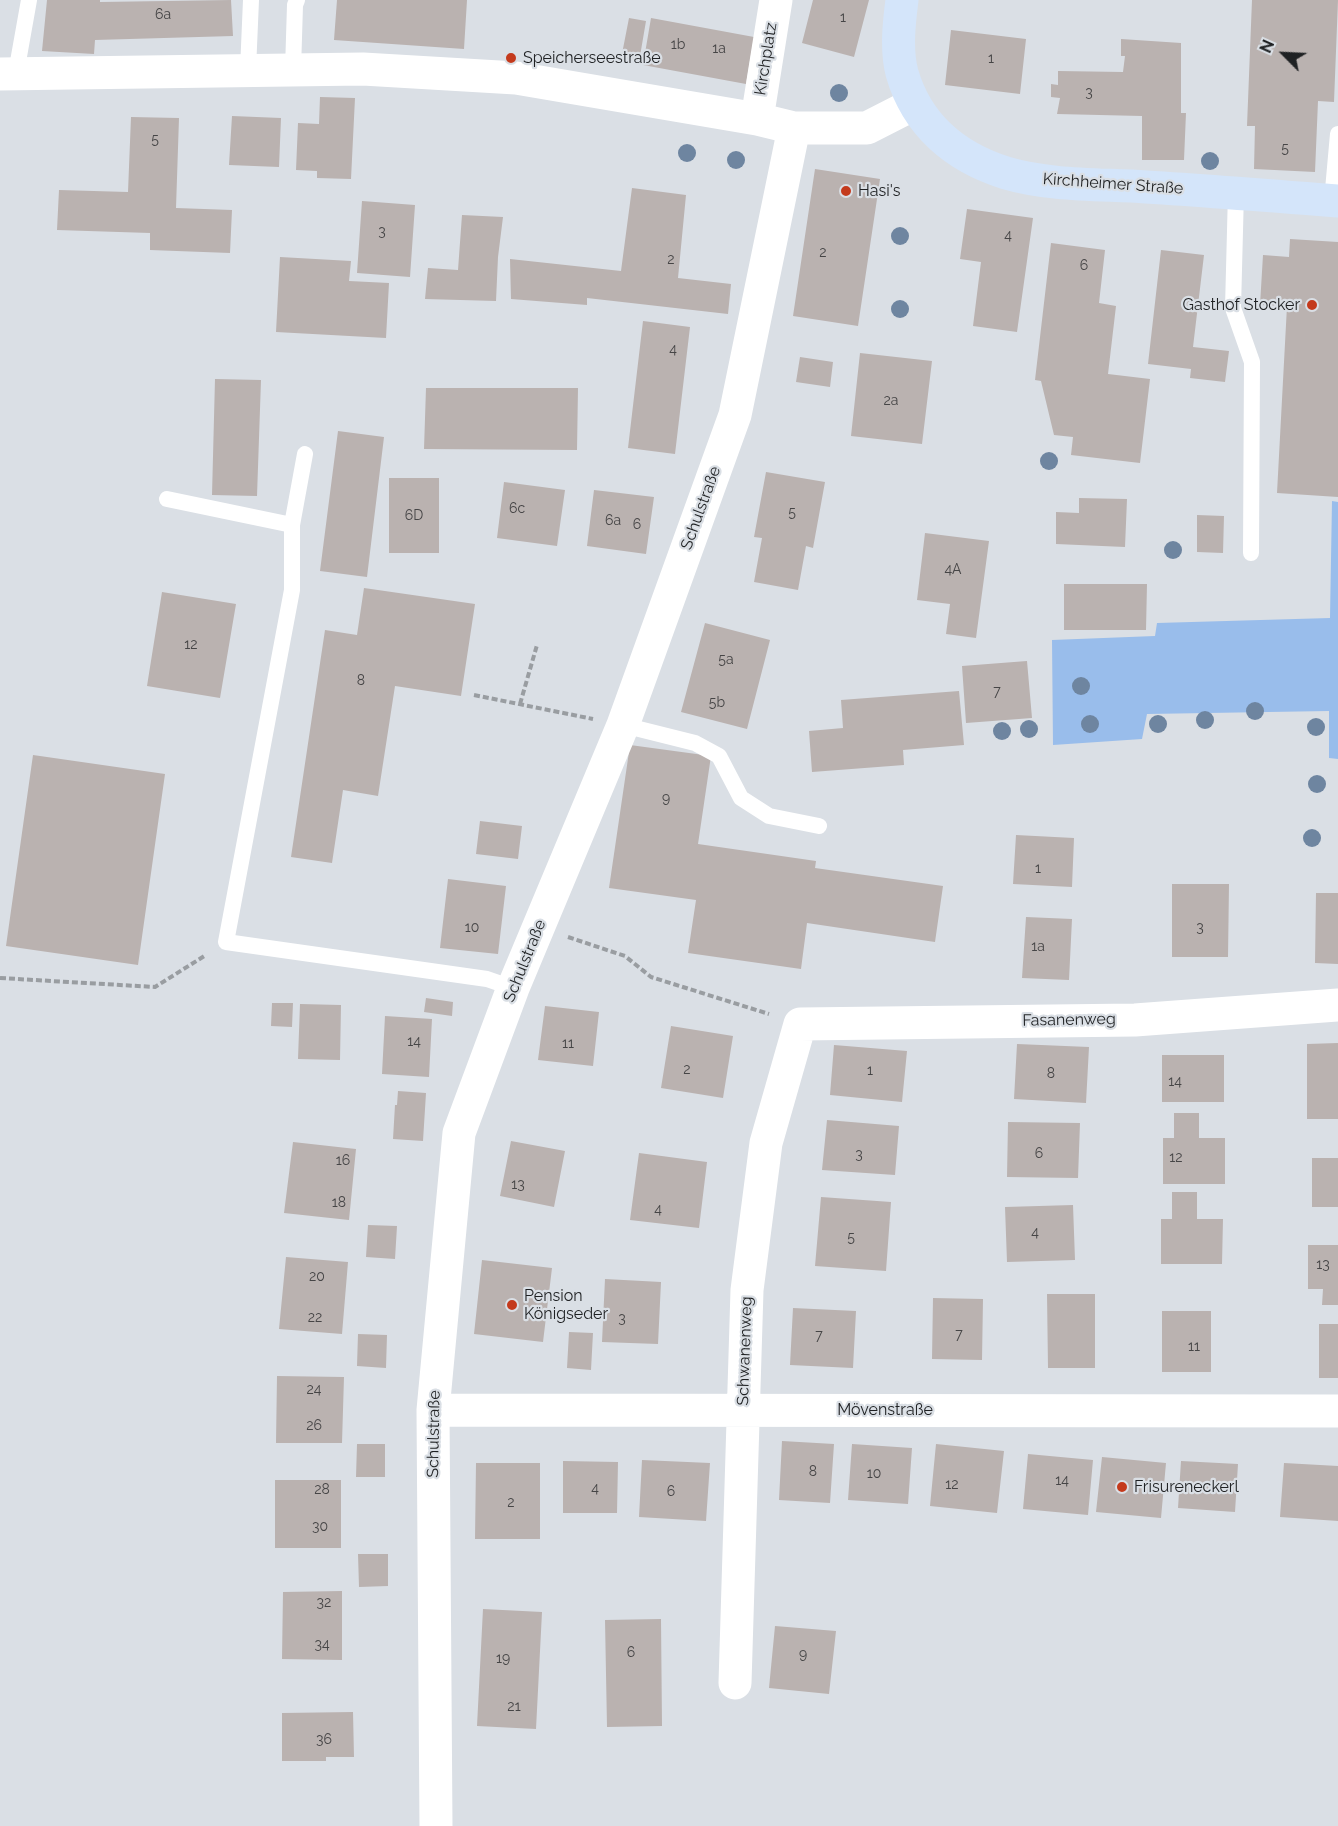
<!DOCTYPE html>
<html>
<head>
<meta charset="utf-8">
<style>
  body { margin:0 }
  #map { position:relative; width:1338px; height:1826px; overflow:hidden; background:#dadfe5; font-family:Raleway,sans-serif }
  canvas { display:block }
  .north { position:absolute; left:1254px; top:24px; width:60px; height:60px; -webkit-text-stroke:4px #dadfe5; paint-order:stroke; rotate:294deg; font-size:16px; font-weight:700; line-height:24px; text-align:center; color:#1f2123 }
  .north::after { content:''; display:block; margin:auto; width:21px; height:27px; background:#1f2123; clip-path:polygon(50% 0,100% 100%,50% 72%,0 100%) }
</style>
</head>
<body>
<div id="map">
<canvas width="1338" height="1826"></canvas>
<div class="north">N</div>
</div>
<script>
const g = document.querySelector('canvas').getContext('2d');
g.lineJoin = 'round';
function paint(path, color) { g.fillStyle = color; g.fill(path, 'evenodd'); }
function stroke(path, color, width, dash) { g.strokeStyle = color; g.lineWidth = width; g.lineCap = dash ? 'butt' : 'round'; g.setLineDash(dash || []); g.stroke(path); }
function drawText(font, color, halo, rows, align = 'center') {
  g.font = font + ' Raleway,sans-serif'; g.lineWidth = 4.5; g.setLineDash([]); g.textBaseline = 'middle'; g.strokeStyle = halo; g.fillStyle = color; for (const [text, x, y, turn = 0] of rows) {
    g.save(); g.translate(x, y); g.rotate((+turn || 0) * Math.PI / 180); g.textAlign = isNaN(turn) ? turn : align; if (halo) g.strokeText(text, 0, 0); g.fillText(text, 0, 0); g.restore();
  }
}
const green = new Path2D(`
  M1332 501 1338 502V759L1329 758V711L1147 714 1142 739 1053 745 1052 640 1155 636 1157 623 1330 618Z`);
const building = new Path2D(`
  M47 0H100V2L231 0 233 36 95 40 94 54 42 51Z
  M337 0H467L464 49 334 40Z
  M813 0H869L854 57 802 43Z
  M1252 0H1338L1334 102 1318 101 1315 172 1254 169 1255 126H1247Z
  M629 18 646 21 639 62 621 59Z
  M651 18 754 37 746 84 643 65Z
  M951 30 1026 39 1020 94 945 85Z
  M1121 39 1181 43V113H1186L1184 160H1142V116L1057 114 1060 98 1051 97V84L1058 85V71L1123 72 1125 56H1121Z
  M320 97 355 98 351 179 317 178V171L296 170 298 123 319 124Z
  M232 116 281 118 279 167 229 165Z
  M131 117 179 118 176 208 232 210 230 253 150 250V233L57 230 59 190 128 192Z
  M815 169 880 179 858 326 793 316Z
  M632 188 686 195 678 278 731 284 728 314 587 298V305L511 299 510 259 621 271Z
  M362 201 415 205 410 277 357 273Z
  M967 209 1033 218 1017 332 973 326 981 262 960 259Z
  M462 215 503 217 498 257 496 301 425 299 428 268 458 270Z
  M1290 239 1338 242V497L1277 493 1287 306 1260 305 1263 255 1289 257Z
  M1051 243 1105 250 1099 303 1116 306 1108 374 1150 379 1140 463 1071 455 1073 437 1054 435 1041 381 1035 380Z
  M1161 250 1204 255 1193 347 1229 351 1225 382 1190 378 1191 369 1148 364Z
  M280 257 351 261 349 281 389 283 386 338 276 332Z
  M643 321 690 327 675 454 628 448Z
  M860 353 932 361 922 444 851 436Z
  M800 357 833 362 830 387 796 382Z
  M215 379 261 380 257 496 212 495Z
  M426 388H578L577 450 424 449Z
  M338 431 384 437 367 577 320 571Z
  M766 472 825 482 813 548 806 546 798 590 754 582 762 538 754 537Z
  M389 478H439V553H389Z
  M504 482 565 490 557 546 497 538Z
  M594 490 654 497 646 554 587 546Z
  M1079 498 1127 499 1125 547 1056 544V512L1079 513Z
  M1197 515 1224 516 1223 553 1197 552Z
  M925 533 989 541 976 638 946 634 950 604 917 600Z
  M1064 584H1147L1146 630H1064Z
  M364 588 475 604 461 696 395 686 378 796 343 790 332 863 291 857 325 630 357 635Z
  M162 592 236 604 220 698 147 686Z
  M705 623 770 640 747 729 681 712Z
  M1027 661 1032 718 966 723 962 666Z
  M959 691 964 745 903 750 904 765 812 772 809 731 843 728 841 700Z
  M630 745 711 756 698 844 816 861 815 868 943 886 935 942 807 923 801 969 688 953 696 900 609 888Z
  M33 755 165 774 138 965 6 946Z
  M480 821 522 826 518 859 476 854Z
  M1016 835 1074 838 1072 887 1013 884Z
  M448 879 506 886 498 954 440 948Z
  M1172 884H1229L1228 957H1172Z
  M1316 893H1338V964L1315 963Z
  M1026 917 1072 919 1069 980 1022 978Z
  M426 998 453 1002 452 1016 424 1012Z
  M272 1003H293L292 1027 271 1026Z
  M300 1004 341 1005 340 1060 298 1059Z
  M545 1006 599 1012 593 1066 538 1060Z
  M385 1016 432 1019 429 1077 382 1074Z
  M671 1026 733 1036 723 1098 661 1088Z
  M1338 1043V1119H1307V1044Z
  M1017 1044 1089 1047 1086 1103 1014 1099Z
  M834 1045 907 1051 902 1102 830 1095Z
  M1162 1055H1224V1102H1162Z
  M398 1091 426 1093 423 1141 393 1139 395 1105H397Z
  M1174 1113H1199V1138H1225V1184H1163V1138H1174Z
  M827 1120 899 1126 895 1175 822 1170Z
  M1008 1122 1080 1123 1078 1178 1007 1177Z
  M511 1141 565 1151 554 1207 500 1196Z
  M293 1142 356 1149 349 1220 284 1213Z
  M639 1153 707 1162 699 1228 630 1220Z
  M1312 1158H1338V1207H1312Z
  M1172 1192H1197V1219H1223L1222 1264H1161V1219H1172Z
  M821 1197 891 1202 886 1271 815 1266Z
  M1073 1205 1075 1260 1007 1262 1005 1207Z
  M368 1225 397 1226 395 1259 366 1257Z
  M1308 1245H1338V1305H1322L1323 1289H1308Z
  M286 1257 348 1262 342 1334 279 1329Z
  M482 1260 552 1268 543 1342 474 1334Z
  M605 1279 661 1282 658 1344 602 1342Z
  M1047 1294H1095V1368H1048Z
  M933 1298 983 1299 982 1360 932 1359Z
  M793 1308 856 1311 853 1368 790 1365Z
  M1162 1311H1211V1372H1162Z
  M1319 1324H1338V1378H1319Z
  M569 1332 593 1333 591 1370 567 1368Z
  M358 1334 387 1335 386 1368 357 1366Z
  M277 1376 344 1377 342 1443H276Z
  M782 1441 834 1444 830 1503 779 1500Z
  M357 1444H385V1477H356Z
  M852 1444 912 1448 908 1504 848 1500Z
  M936 1444 1004 1451 997 1513 930 1506Z
  M1028 1454 1093 1460 1088 1515 1023 1509Z
  M1102 1457 1166 1463 1161 1518 1096 1512Z
  M642 1460 710 1463 706 1521 639 1517Z
  M563 1461 618 1462 617 1513H563Z
  M1181 1461 1238 1464 1235 1512 1178 1508Z
  M476 1463H540V1539H475Z
  M1284 1463 1338 1466V1521L1280 1517Z
  M275 1480H341V1548H275Z
  M358 1554H388V1586L359 1587Z
  M342 1591V1660L282 1659 283 1592Z
  M483 1609 542 1612 536 1729 477 1726Z
  M661 1619 662 1726 607 1727 605 1620Z
  M775 1626 836 1631 829 1694 769 1688Z
  M353 1712 354 1757H326V1761H282V1713Z`);
const path = new Path2D(`
  M474 695 593 719
  M520 704 537 645
  M568 937 625 956 651 977 769 1014
  M0 978 155 987 206 955`);
const lane = new Path2D(`
  M248 70 251 0
  M293 70 295 5 297 0
  M16 73 29 0
  M1236 192 1233 308 1252 362 1251 553
  M1332 201 1338 134
  M305 454 292 525V590L226 942 487 979 513 988
  M167 499 292 525
  M623 725 695 743 719 756 741 798 769 816 819 826`);
const street = new Path2D(`
  M0 74 363 69 516 78 757 119 794 128H867L914 104
  M757 119 776 0
  M433 1410 1338 1411
  M735 1683 747 1290 766 1143 800 1024 1135 1020 1338 1005
  M436 1826 433 1410 459 1133 513 988 623 725 735 415 794 128`);
const secondary = new Path2D(`
  M902 0C899 23 896 50 902 73 917 125 955 157 1006 173 1050 186 1101 184 1146 187 1210 191 1274 196 1338 201`);
const trees = [
  [839,93],
  [687,153],
  [736,160],
  [1210,161],
  [900,236],
  [900,309],
  [1049,461],
  [1173,550],
  [1081,686],
  [1255,711],
  [1205,720],
  [1090,724],
  [1158,724],
  [1316,727],
  [1029,729],
  [1002,731],
  [1317,784],
  [1312,838]
];
const markers = [
  [511,58,6,"#c43a1c"],
  [846,191,6,"#c43a1c"],
  [1312,305,6,"#c43a1c"],
  [512,1305,6,"#c43a1c"],
  [1122,1487,6,"#c43a1c"]
];
const numberNames = [
  ["6a",163,15],
  ["1",843,18],
  ["1b",678,45],
  ["1a",719,49],
  ["1",991,59],
  ["3",1089,93],
  ["5",155,140],
  ["5",1285,149],
  ["3",382,232],
  ["4",1008,236],
  ["2",823,253],
  ["2",671,260],
  ["6",1084,266],
  ["4",673,350],
  ["2a",891,401],
  ["6c",517,509],
  ["5",792,513],
  ["6D",414,516],
  ["6a",613,521],
  ["6",637,525],
  ["4A",953,570],
  ["12",191,645],
  ["5a",726,660],
  ["8",361,681],
  ["7",997,692],
  ["5b",717,703],
  ["9",666,799],
  ["1",1038,869],
  ["10",472,928],
  ["3",1200,928],
  ["1a",1038,947],
  ["14",414,1042],
  ["11",568,1044],
  ["2",687,1070],
  ["1",870,1071],
  ["8",1051,1074],
  ["14",1175,1082],
  ["6",1039,1154],
  ["3",859,1155],
  ["12",1176,1158],
  ["16",343,1161],
  ["13",518,1185],
  ["18",339,1203],
  ["4",658,1210],
  ["4",1035,1233],
  ["5",851,1238],
  ["13",1323,1265],
  ["20",317,1277],
  ["22",315,1318],
  ["3",622,1319],
  ["7",959,1335],
  ["7",819,1336],
  ["11",1194,1347],
  ["24",314,1390],
  ["26",314,1426],
  ["8",813,1472],
  ["10",874,1474],
  ["14",1062,1481],
  ["12",952,1485],
  ["4",595,1489],
  ["28",322,1490],
  ["6",671,1492],
  ["2",511,1503],
  ["30",320,1527],
  ["32",324,1603],
  ["34",322,1645],
  ["6",631,1653],
  ["9",803,1655],
  ["19",503,1659],
  ["21",514,1707],
  ["36",324,1740]
];
const poiNames = [
  ["Speicherseestraße",523,58],
  ["Hasi's",858,191],
  ["Gasthof Stocker",1300,305,"right"],
  ["Pension",524,1296],
  ["Königseder",524,1314],
  ["Frisureneckerl",1134,1487]
];
const streetNames = [
  ["Kirchplatz",766,59,-81],
  ["Kirchheimer Straße",1113,184,4],
  ["Schulstraße",701,508,-70],
  ["Schulstraße",525,961,-68],
  ["Fasanenweg",1069,1020,-1],
  ["Schwanenweg",745,1351,-88],
  ["Mövenstraße",885,1410],
  ["Schulstraße",434,1434,-89]
];
paint(green, '#99bdeb');
paint(building, '#bab2b0');
stroke(path, '#999da1', 4, [6, 3]);
stroke(lane, '#fff', 16);
stroke(street, '#fff', 33);
stroke(secondary, '#d4e5fa', 33);
g.fillStyle = '#6e85a0';
for (const [x, y] of trees) { g.beginPath(); g.arc(x, y, 9, 0, 2 * Math.PI); g.fill(); }
for (const [x, y, r, color] of markers) { const dot = new Path2D(); dot.arc(x, y, r, 0, 2 * Math.PI); g.fillStyle = color; g.fill(dot); stroke(dot, '#dadfe5', 2); }
drawText('14px', '#464546', null, numberNames);
drawText('16px', '#1f2123', '#dadfe5', poiNames, 'left');
drawText('16px', '#1f2123', '#dadfe5', streetNames);
</script>
</body>
</html>
